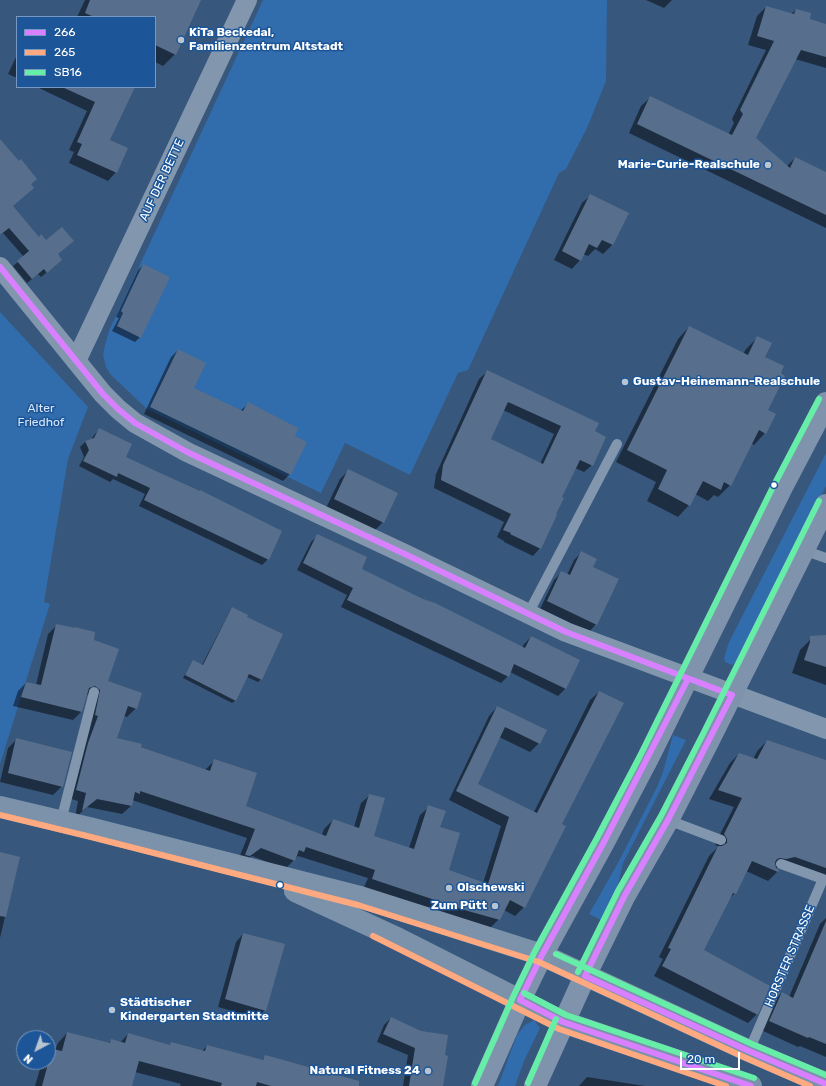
<!DOCTYPE html>
<html>
<head>
<meta charset="utf-8">
<style>
  body { margin:0 }
  #map { position:relative; width:826px; height:1086px; overflow:hidden; background:#38577c; font-family:Rubik,sans-serif }
  canvas { display:block }
  .legend { position:absolute; left:16px; top:16px; width:140px; height:72px; box-sizing:border-box; background:#1c5598; border:1px solid #7799c1; margin:0; padding:5px 7px; list-style:none; font-size:12px; color:#fff }
  .legend li { display:flex; align-items:center; gap:8px; height:20px }
  .legend b { width:20px; border:1px solid #7799c1 }
  .north { position:absolute; left:16px; top:1030px; width:40px; height:40px; box-sizing:border-box; background:#1c5598; border:1px solid #7799c1; border-radius:50%; rotate:221deg; font-size:11px; font-weight:700; line-height:16px; text-align:center; color:#fff }
  .north::after { content:''; display:block; margin:auto; width:14px; height:18px; background:#b9c4d1; clip-path:polygon(50% 0,100% 100%,50% 72%,0 100%) }
  .scale { position:absolute; left:680px; top:1052px; width:60px; height:18px; box-sizing:border-box; border:2px solid #fff; border-top:0; padding-left:5px; font-size:12px; line-height:14px; white-space:nowrap; color:#fff; -webkit-text-stroke:3px #1c5598; paint-order:stroke }
</style>
</head>
<body>
<div id="map">
<canvas width="826" height="1086"></canvas>
<ul class="legend">
<li><b style="height:5px;background:#d880ff"></b>266</li>
<li><b style="height:5px;background:#ffa980"></b>265</li>
<li><b style="height:5px;background:#66eda8"></b>SB16</li>
</ul>
<div class="north">N</div>
<div class="scale">20 m</div>
</div>
<script>
const g = document.querySelector('canvas').getContext('2d');
g.lineJoin = 'round';
function paint(path, color) { g.fillStyle = color; g.fill(path, 'evenodd'); }
function stroke(path, color, width, dash) { g.strokeStyle = color; g.lineWidth = width; g.lineCap = dash ? 'butt' : 'round'; g.setLineDash(dash || []); g.stroke(path); }
function drawText(font, color, halo, rows, align = 'center') {
  g.font = font + ' Rubik,sans-serif'; g.lineWidth = 3; g.setLineDash([]); g.textBaseline = 'middle'; g.strokeStyle = halo; g.fillStyle = color; for (const [text, x, y, turn = 0] of rows) {
    g.save(); g.translate(x, y); g.rotate((+turn || 0) * Math.PI / 180); g.textAlign = isNaN(turn) ? turn : align; if (halo) g.strokeText(text, 0, 0); g.fillText(text, 0, 0); g.restore();
  }
}
const green = new Path2D(`
  M263 0H607L606 81 587 128 566 169 559 173 468 370 458 373 410 475 345 443 321 493 147 409 110 374 106 367 103 355 105 345 109 331Z
  M0 312 88 407 68 459 44 602 50 604 0 764Z
  M826 453V486L736 662 732 665 725 662 724 658 729 642Z
  M673 735 686 740 623 863 614 903 603 921 589 914 619 861 657 787 663 772Z
  M534 1020 540 1028 524 1061 515 1086H498L517 1035 525 1025Z`);
const shadow = new Path2D(`
  M85 0H200L175 54 163 66 155 62V17H77Z
  M646 0H672L664 8Z
  M766 7 791 14 796 10 809 20 826 25V68L795 59 755 139 787 166 795 158 826 173V228L629 133 641 106 650 98 728 135 734 123 732 119 766 50 748 45 757 16Z
  M17 55V78L8 74Z
  M37 87H134L109 141 116 172 108 181 69 163 74 152 69 150 87 111Z
  M0 140 30 185 12 206 39 238 57 255 56 265 41 277 38 274 27 283 13 266 24 257 3 233 0 235Z
  M591 195 628 214 612 245 603 254 595 249 588 256 583 254 580 260 572 269 554 260 582 203Z
  M143 265 140 337 135 342 112 331 119 318 116 317 138 270Z
  M689 327 743 354 746 349 757 338 767 411 765 433 754 445 751 443 730 485 718 497 714 495 708 501 695 494 689 505 678 517 647 501 656 482 616 462 678 339Z
  M178 350 192 388 240 411 248 404 293 437 290 474 283 481 144 414 171 357Z
  M487 372 594 431 592 465 584 472 575 468 561 498 540 548 533 556 504 542V541L497 537 504 522 434 488 436 474 479 379ZM503 410 554 434 540 464 490 439Z
  M100 429 124 457 281 532 268 559 262 565 139 506 145 494 113 479 110 482 79 466 84 457 80 447 85 442 91 440 94 435Z
  M349 470 383 522 374 531 326 508 340 479Z
  M318 535 360 570 522 648 524 644 531 637 579 660 565 689 558 696 510 672 508 676 501 683 341 607 347 595 297 570 311 542Z
  M581 553 592 567 596 624 589 632 540 609 554 580 562 572 567 575 574 560Z
  M232 608 261 679 258 682 247 677 235 701 232 703 183 678 193 661 202 665 230 611Z
  M57 625 92 641 107 682 136 708 127 717 124 716 116 738 205 770 215 760 245 807 322 835 324 829 333 820 354 827 361 803 370 795 372 836 409 848 420 815 429 807 439 828 447 870 483 883 501 826 449 800 489 716 497 707 539 743 530 752 499 737 476 784 534 812 590 700 599 692 561 825 524 907 515 916 504 910 499 919 490 928 364 887 368 878 298 856 285 869 252 856 240 864 237 863 247 838 132 800 131 806 122 814 87 807 75 818 78 801 68 798 90 696 86 694 81 712 73 720 13 706 18 691 26 683 36 685 48 634Z
  M826 636V685L792 673 800 650 813 637Z
  M17 739 62 786 53 795 0 782 8 748Z
  M767 741 826 761V880L785 866 776 868 777 872 768 881 746 871 735 893 728 900 702 950 757 1014 748 1023 654 976 663 959 659 957 709 856 718 847 715 844 734 807 709 799 730 763 739 754 753 759 758 750Z
  M0 853 19 858 0 938Z
  M826 918V1057L800 1046 798 1047 761 1030 773 1002 782 993 789 997 820 924Z
  M243 934 265 1010 257 1018 218 1007 236 942Z
  M391 1018 443 1056 442 1086H403L408 1055 377 1042 384 1025Z
  M67 1033 108 1044 112 1040 120 1043 128 1034 169 1046 171 1044 201 1052 207 1046 261 1061 265 1057 333 1086H180L181 1084 135 1072 131 1086H35L42 1062H48V1054L52 1050H55L58 1043Z
  M587 1077 645 1086H579Z`);
const building = new Path2D(`
  M90 0H201L176 55 155 45V17H94L85 13Z
  M766 6 794 14 796 9 811 13 810 19 826 24V57L801 50 756 138 790 168 795 157 826 172V215L637 124 650 96 732 135 743 114 740 110 774 41 757 36Z
  M62 87H135L110 140 128 148 117 173 77 155 82 144 77 142 95 102Z
  M0 139 19 161 21 159 37 179 31 184 34 188 13 206 39 237 41 234 46 240 62 227 74 241 58 254 62 260 47 273 44 269 32 279 17 261 29 251 9 228 0 235Z
  M590 194 629 213 613 245 602 240 597 248 589 244 581 261 562 251Z
  M143 264 170 277 141 338 117 326 123 313 121 311Z
  M689 326 748 355 757 336 772 343 765 357 784 366 781 373 785 376 768 410 776 414 766 434 759 430 731 486 724 482 721 490 703 481 690 506 658 489 667 470 627 450Z
  M178 349 206 363 194 388 243 411 248 402 298 428 295 436 307 442 291 475 150 407Z
  M487 370 599 423 595 431 606 437 593 466 580 460 562 497 564 498 556 514 557 515 541 549 510 534 511 533 503 530 511 514 441 480 443 465ZM508 402 561 426 543 464 491 439Z
  M99 428 132 444 126 457 158 472 200 491V490L282 531 269 560 144 500 150 488 118 473 117 477 83 461 89 450 85 441 94 438Z
  M348 469 398 493 384 523 334 499Z
  M317 534 367 557 362 569 423 599 435 603 525 648 531 636 580 660 566 689 514 664 509 677 347 600 353 588 303 563Z
  M581 551 597 559 593 567 619 579 597 625 547 601 561 571 570 575Z
  M232 607 248 615 247 617 283 634 262 680 249 674 236 701 185 675 193 660 203 665Z
  M56 624 75 628V627L95 632 94 640 119 649 108 681 142 693 137 709 128 706 117 738 142 744 141 747 210 771 214 759 257 773 246 806 326 836 333 819 359 828 369 794 385 798 374 836 414 849 428 805 446 811 440 827 460 833 449 870 488 884 509 817 456 791 497 706 547 730 540 744 505 727 478 784 537 813 599 691 624 703 562 824 566 826 525 908 510 900 500 920 468 911 372 879 375 870 306 847 304 852 299 850 295 861 261 848 250 856 245 855 255 829 140 791V794L135 792 132 806 97 799 82 811 86 793 76 790 88 743 98 716 95 715 100 690 95 686 89 688 82 712 21 697 26 682 41 685Z
  M826 635V667L804 660 810 642V636Z
  M16 738 72 752 63 787 8 773Z
  M767 740 826 760V868L795 857 786 859 780 858 777 859 775 862 776 868 779 870 778 872 752 861 736 894 733 893 704 950 770 986 758 1015 662 966 671 949 668 948 718 846H722L727 843V839L724 834 742 798 718 790 739 753 757 759Z
  M0 852 20 857 6 917 0 916Z
  M826 921V1044L809 1037 808 1038 769 1021 782 992 793 998Z
  M243 933 285 944 266 1011 225 999Z
  M391 1017 421 1031 448 1035 445 1055 448 1056 443 1086H409L415 1048 383 1034Z
  M67 1032 110 1043 111 1039 125 1043 128 1033 170 1045 171 1042 205 1051 207 1045 263 1060 265 1055 359 1081V1086H271L257 1082 256 1086H221L222 1083 139 1061 132 1086H42L52 1049 62 1051Z`);
const lane = new Path2D(`
  M803 550 826 558
  M528 614 617 444
  M668 820 721 840
  M61 821 94 692
  M749 1051 823 879 781 864`);
const street = new Path2D(`
  M0 267 103 394 118 409 135 423 187 452 409 556 566 632 826 729
  M76 361 247 0`);
const secondary = new Path2D(`
  M0 807 93 829 360 897 542 955 749 1051 826 1084
  M295 891 399 939 563 1022 751 1086`);
const primary = new Path2D(`
  M482 1086 520 1000 542 955 604 842 647 760 780 491 826 403
  M535 1086 585 976 625 895 668 820 709 740 826 505`);
const bus1 = new Path2D(`
  M0 267 103 394 118 409 135 423 187 452 409 556 566 632 732 695
  M585 976 625 895 668 820 732 695
  M585 976 749 1051 826 1084
  M520 1000 542 955 604 842 688 679
  M520 1000 563 1022 751 1086`);
const bus2 = new Path2D(`
  M0 815 91 837 358 905 539 962 746 1058 810 1086
  M373 936 559 1029 726 1086`);
const bus3 = new Path2D(`
  M556 954 752 1044 826 1075
  M578 972 618 891 661 816 702 736 819 501
  M524 993 566 1015 754 1078
  M475 1083 513 997 535 951 597 838 640 756 773 487 819 399
  M528 1083 556 1019`);
const markers = [
  [181,40,4,"#b9c4d1"],
  [768,165,4,"#b9c4d1"],
  [625,382,4,"#b9c4d1"],
  [774,485,3.5,"#fff"],
  [280,885,3.5,"#fff"],
  [449,888,4,"#b9c4d1"],
  [495,906,4,"#b9c4d1"],
  [112,1010,4,"#b9c4d1"],
  [428,1071,4,"#b9c4d1"]
];
const poiNames = [
  ["KiTa Beckedal,",189,33],
  ["Familienzentrum Altstadt",189,47],
  ["Marie-Curie-Realschule",760,165,"right"],
  ["Gustav-Heinemann-Realschule",633,382],
  ["Olschewski",457,888],
  ["Zum Pütt",487,906,"right"],
  ["Städtischer",120,1003],
  ["Kindergarten Stadtmitte",120,1017],
  ["Natural Fitness 24",420,1071,"right"]
];
const streetNames = [
  ["AUF DER BETTE",162,180,-65],
  ["HORSTER STRASSE",790,956,-67]
];
const parkNames = [
  ["Alter",41,409],
  ["Friedhof",41,423]
];
paint(green, '#316cad');
paint(shadow, '#0007');
paint(building, '#576f8c');
stroke(lane, '#8297ae', 10);
stroke(street, '#8297ae', 20);
stroke(secondary, '#7c92aa', 22);
stroke(primary, '#7f93ac', 22);
stroke(bus1, '#d880ff', 6);
stroke(bus2, '#ffa980', 6);
stroke(bus3, '#66eda8', 6);
for (const [x, y, r, color] of markers) { const dot = new Path2D(); dot.arc(x, y, r, 0, 2 * Math.PI); g.fillStyle = color; g.fill(dot); stroke(dot, '#1c5598', 1.5); }
drawText('bold 12px', '#fff', '#1c5598', poiNames, 'left');
drawText('12px', '#fff', '#1c5598', streetNames);
drawText('12px', '#d7e8fb', '#1c5598', parkNames);
</script>
</body>
</html>
